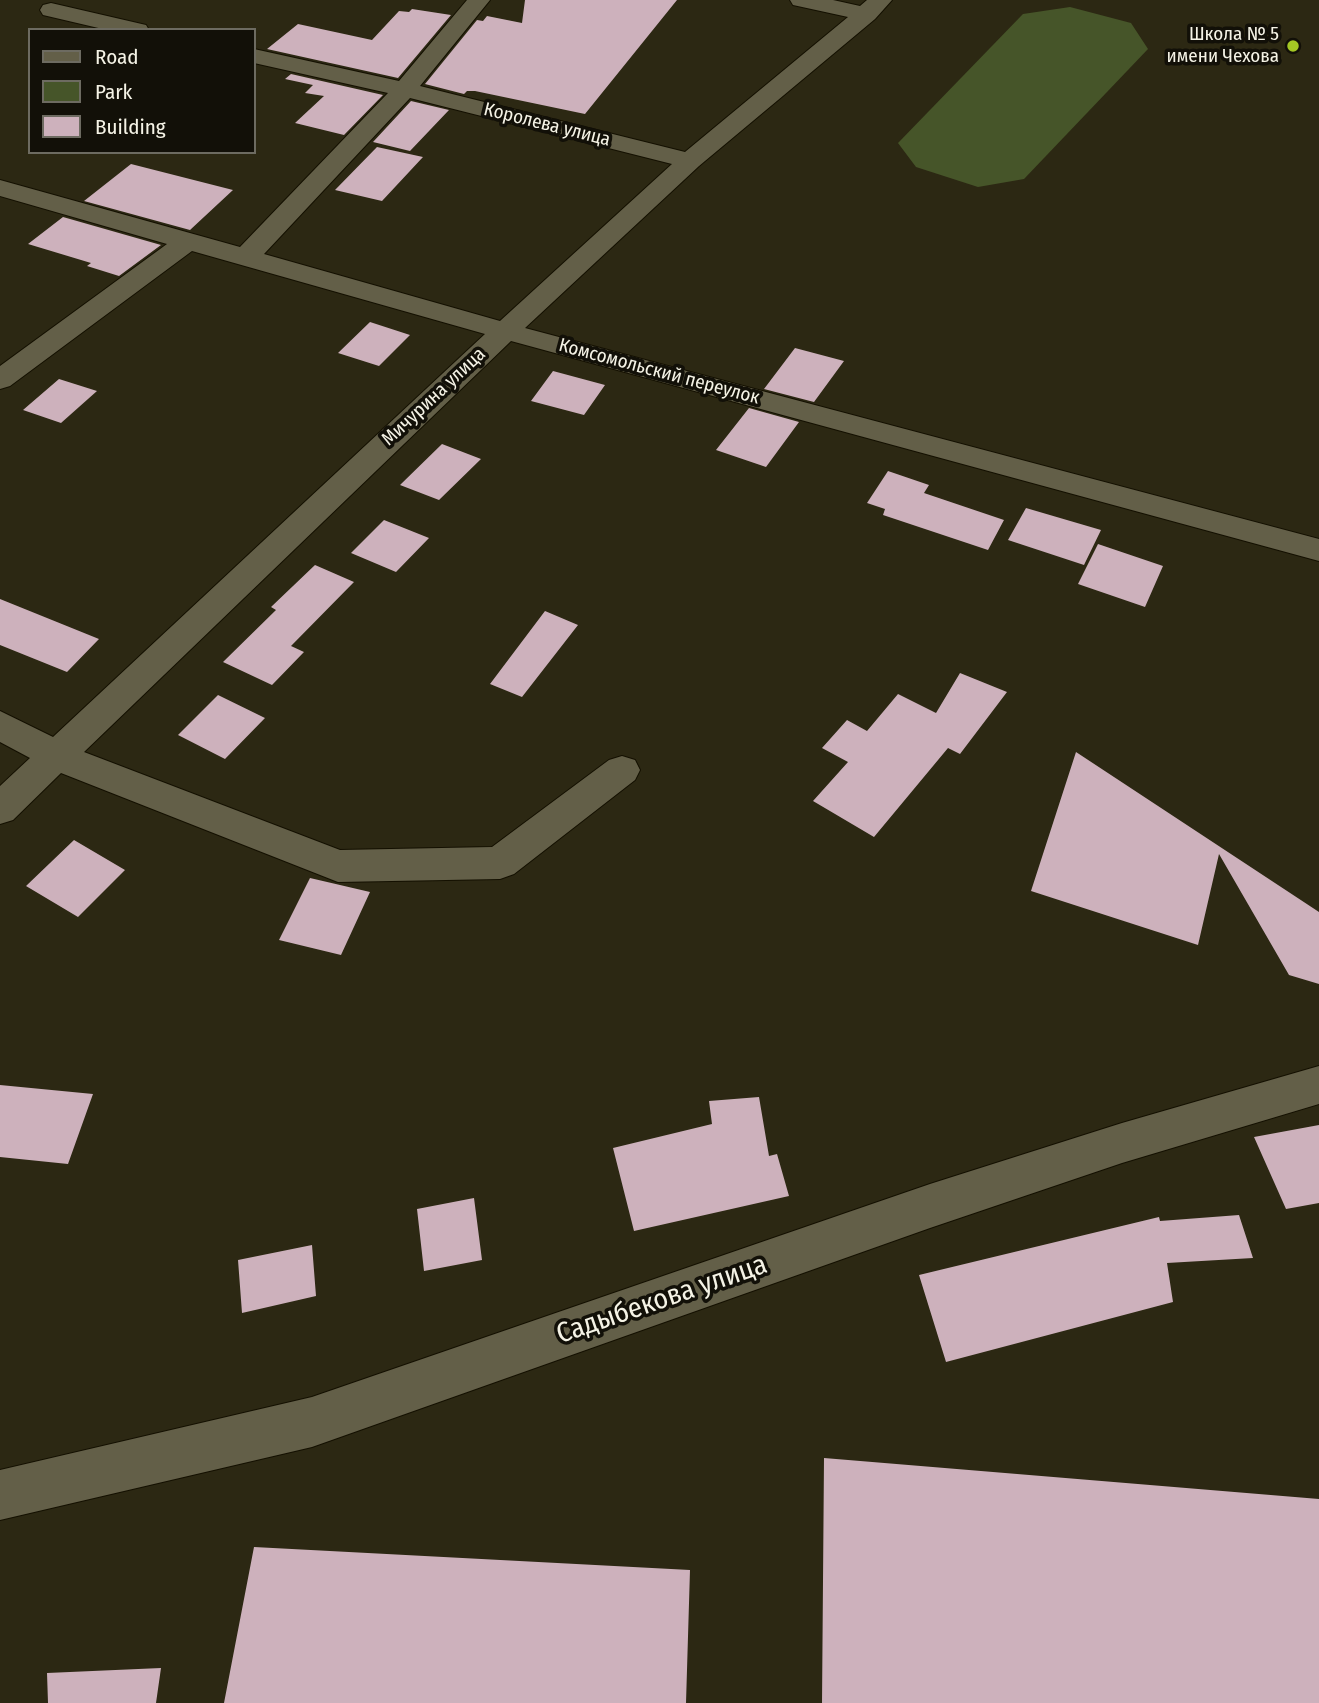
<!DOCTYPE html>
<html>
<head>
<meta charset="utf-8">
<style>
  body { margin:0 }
  #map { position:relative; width:1319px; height:1703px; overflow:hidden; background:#2c2813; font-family:"Fira Sans Condensed",sans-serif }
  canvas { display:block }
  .legend { position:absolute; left:28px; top:28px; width:228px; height:126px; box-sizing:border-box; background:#121008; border:2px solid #6d6b61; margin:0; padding:9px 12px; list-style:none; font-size:21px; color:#f5f3e6 }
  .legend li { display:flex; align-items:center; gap:14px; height:35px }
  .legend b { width:35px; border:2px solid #6d6b61 }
</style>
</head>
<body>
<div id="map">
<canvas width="1319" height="1703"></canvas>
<ul class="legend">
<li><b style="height:9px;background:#635f48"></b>Road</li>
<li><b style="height:19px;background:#465529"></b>Park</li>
<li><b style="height:19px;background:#cdb1bc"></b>Building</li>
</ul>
</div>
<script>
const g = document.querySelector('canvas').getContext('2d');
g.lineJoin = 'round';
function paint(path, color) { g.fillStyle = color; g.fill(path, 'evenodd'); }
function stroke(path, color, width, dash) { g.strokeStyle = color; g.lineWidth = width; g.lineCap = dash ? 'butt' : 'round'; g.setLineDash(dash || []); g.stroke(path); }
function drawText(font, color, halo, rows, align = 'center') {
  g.font = font + ' "Fira Sans Condensed",sans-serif'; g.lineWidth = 7; g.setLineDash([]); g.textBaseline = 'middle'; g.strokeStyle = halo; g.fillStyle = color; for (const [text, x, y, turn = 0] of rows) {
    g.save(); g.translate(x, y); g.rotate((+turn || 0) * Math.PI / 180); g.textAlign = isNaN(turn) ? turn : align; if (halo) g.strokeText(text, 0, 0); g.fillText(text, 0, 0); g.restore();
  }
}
const green = new Path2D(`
  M1070 7 1131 23 1148 49 1024 179 978 187 916 167 898 143 1023 14Z`);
const building = new Path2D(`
  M525 0H677L585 114 475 91H467L464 94 425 84 477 20 483 21 487 16 522 23Z
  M412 9 451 15 398 78 267 49 298 24 372 40 399 11 409 12Z
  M291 74 383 95 344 135 295 123 324 96 305 93 313 85 285 79Z
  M411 101 449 110 410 151 373 142Z
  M377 147 423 157 382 201 335 190Z
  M131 164 233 190 190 230 84 201Z
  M63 217 161 245 119 276 87 266 91 263 28 244Z
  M370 322 410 335 379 366 338 353Z
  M795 348 844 361 814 402 764 389Z
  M553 371 605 385 584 415 531 401Z
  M59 379 97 391 61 423 23 410Z
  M749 408 799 422 766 467 716 450Z
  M442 444 481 459 439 500 400 485Z
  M888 471 929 485 924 493 1004 520 988 550 883 515 885 509 867 503Z
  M1026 508 1101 530 1084 565 1008 540Z
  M384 520 429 538 396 572 351 553Z
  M1098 544 1163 566 1145 607 1078 584Z
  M315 565 354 582 291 646 304 652 272 685 223 662 276 610 271 607Z
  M0 599 99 639 67 672 0 645Z
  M545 611 578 625 522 697 490 684Z
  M960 673 1007 692 960 754 948 748 874 837 813 801 848 762 822 748 847 720 867 731 898 694 936 713Z
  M218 695 265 718 225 759 178 735Z
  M1076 752 1319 912V984L1289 975 1219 854 1198 945 1031 891Z
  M74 840 125 870 78 917 26 886Z
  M310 878 370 892 341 955 279 940Z
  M0 1085 93 1094 68 1164 0 1157Z
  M759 1097 769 1156 777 1154 789 1196 634 1231 613 1148 712 1124 709 1101Z
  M1319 1125V1203L1286 1209 1254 1137Z
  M474 1198 482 1260 424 1271 417 1209Z
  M1239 1215 1253 1258 1167 1263 1173 1302 946 1362 919 1275 1159 1217 1160 1221Z
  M312 1245 316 1296 242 1313 238 1260Z
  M824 1458 1319 1499V1703H822Z
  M254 1547 690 1570 686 1703H224Z
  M161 1668 156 1703H48L47 1673Z`);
const street = new Path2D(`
  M467 0H490L420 86 685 152 848 17 793 5 790 0H833L860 6 867 0H892L875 19 699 166 525 328 1319 539V561L511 341 84 752 340 850 492 847 609 760 622 756 635 760 640 770 635 780 514 874 500 879 338 882 61 773 13 820 0 824V786L30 758 0 742V711L53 737 485 334 192 251 10 386 0 389V366L167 244 0 196V180L240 247 388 93 254 63V49L399 81ZM410 98 672 164 500 321 264 254Z
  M51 3 146 25 149 30H107L43 15 40 10 43 5Z
  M1319 1066V1104L1122 1163 930 1228 312 1447 0 1520V1470L312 1397 930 1184 1122 1123Z`);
const markers = [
  [1293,46,7,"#a4c824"]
];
const farPoinames = [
  ["Школа № 5",1279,35],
  ["имени Чехова",1279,57]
];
const farStreetnames = [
  ["Королева улица",547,125,14],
  ["Комсомольский переулок",659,372,15],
  ["Мичурина улица",434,397,-43]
];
const nearStreetnames = [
  ["Садыбекова улица",662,1300,-19]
];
paint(green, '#465529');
paint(building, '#cdb1bc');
stroke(street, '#141000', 2);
paint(street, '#635f48');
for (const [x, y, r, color] of markers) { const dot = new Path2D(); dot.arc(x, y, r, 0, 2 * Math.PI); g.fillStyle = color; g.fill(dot); stroke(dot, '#121008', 2.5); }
drawText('19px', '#f5f3e6', '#121008', farPoinames, 'right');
drawText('19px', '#f5f3e6', '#121008', farStreetnames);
drawText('28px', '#f5f3e6', '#121008', nearStreetnames);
</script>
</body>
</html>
